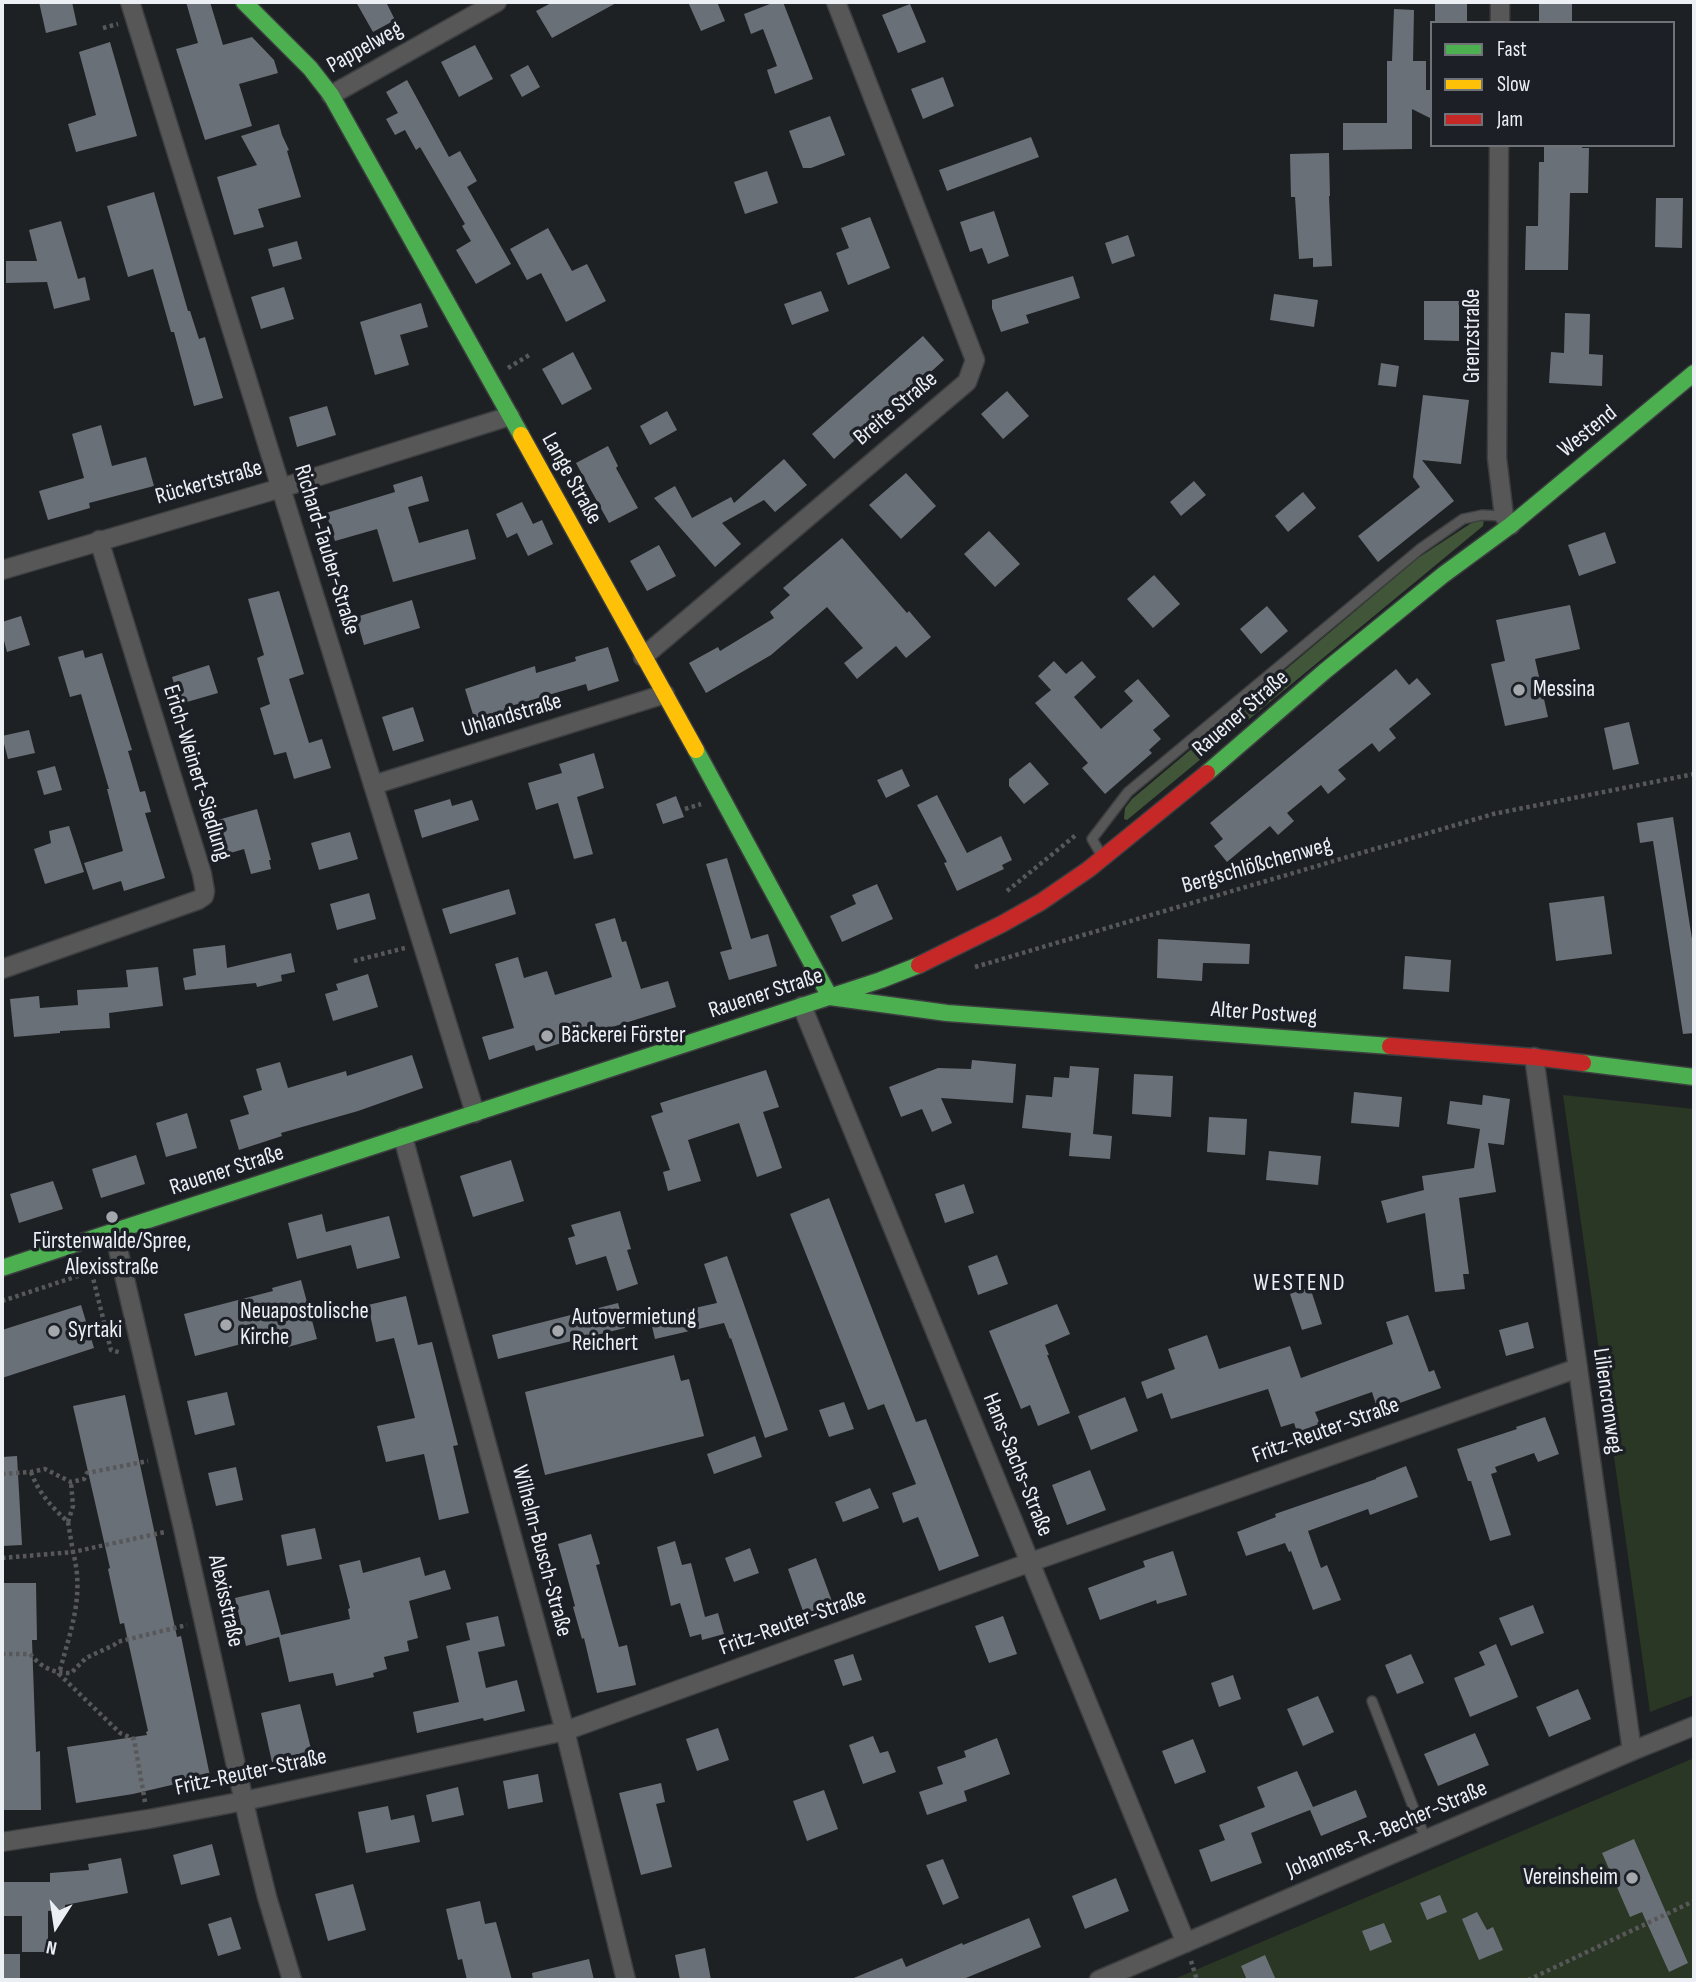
<!DOCTYPE html>
<html>
<head>
<meta charset="utf-8">
<style>
  body { margin:0 }
  #map { position:relative; width:1696px; height:1982px; overflow:hidden; background:#1e2124; font-family:"Sofia Sans Condensed",sans-serif }
  canvas { display:block }
  .frame { position:absolute; inset:0; border:4px solid #eceff4; pointer-events:none }
  .legend { position:absolute; left:1430px; top:21px; width:245px; height:126px; box-sizing:border-box; background:#1c2026; border:2px solid #6f7378; margin:0; padding:9px 12px; list-style:none; font-size:21px; color:#eceff4 }
  .legend li { display:flex; align-items:center; gap:14px; height:35px }
  .legend b { width:35px; border:2px solid #6f7378 }
  .north { position:absolute; left:21px; top:1891px; width:70px; height:70px; -webkit-text-stroke:5px #1c2026; paint-order:stroke; rotate:192deg; font-size:19px; font-weight:700; line-height:28px; text-align:center; color:#eceff4 }
  .north::after { content:''; display:block; margin:auto; width:24px; height:32px; background:#eceff4; clip-path:polygon(50% 0,100% 100%,50% 72%,0 100%) }
</style>
</head>
<body>
<div id="map">
<canvas width="1696" height="1982"></canvas>
<div class="frame"></div>
<ul class="legend">
<li><b style="height:9px;background:#4caf50"></b>Fast</li>
<li><b style="height:9px;background:#ffc107"></b>Slow</li>
<li><b style="height:9px;background:#c62828"></b>Jam</li>
</ul>
<div class="north">N</div>
</div>
<script>
const g = document.querySelector('canvas').getContext('2d');
g.lineJoin = 'round';
function paint(path, color) { g.fillStyle = color; g.fill(path, 'evenodd'); }
function stroke(path, color, width, dash) { g.strokeStyle = color; g.lineWidth = width; g.lineCap = dash ? 'butt' : 'round'; g.setLineDash(dash || []); g.stroke(path); }
function drawText(font, color, halo, rows, align = 'center') {
  g.font = font + ' "Sofia Sans Condensed",sans-serif'; g.lineWidth = 7; g.setLineDash([]); g.textBaseline = 'middle'; g.strokeStyle = halo; g.fillStyle = color; for (const [text, x, y, turn = 0] of rows) {
    g.save(); g.translate(x, y); g.rotate((+turn || 0) * Math.PI / 180); g.textAlign = isNaN(turn) ? turn : align; if (halo) g.strokeText(text, 0, 0); g.fillText(text, 0, 0); g.restore();
  }
}
const green = new Path2D(`
  M1563 1095 1694 1109V1695L1650 1712Z
  M1694 1758V1980H1172Z`);
const forest = new Path2D(`
  M1484 519 1483 526 1127 820 1124 819 1125 808 1132 799 1418 558 1473 522Z`);
const building = new Path2D(`
  M39 2H72L77 25 46 33Z
  M186 2H210L223 45 252 37 274 60 278 73 239 84 252 126 205 140 176 49 198 43Z
  M356 2H386L395 20 373 32Z
  M553 2H618L552 38 536 11Z
  M688 2H717L725 21 701 31Z
  M775 2H783L813 79 775 94 767 70 777 66 763 29 751 34 744 14Z
  M1435 2H1467V23H1435Z
  M1539 2H1572V23H1539Z
  M910 4 926 42 898 53 882 15Z
  M1394 9 1414 10 1413 61H1426V90H1432V119L1412 109V149L1343 150V123H1387V61H1392Z
  M110 42 137 136 76 152 68 124 96 115 79 52Z
  M475 45 493 79 459 97 441 62Z
  M528 65 540 87 522 97 510 75Z
  M943 77 954 106 923 119 911 89Z
  M407 80 449 157 460 151 477 181 467 187 511 264 476 284 456 250 471 241 462 226 465 224 420 147 416 150 405 130 395 135 386 119 398 113 386 92Z
  M830 116 845 155 811 168H803L789 131Z
  M279 124 282 135 289 150 287 151 301 197 258 209 264 227 234 235 217 177 257 165 241 136Z
  M1031 137 1039 157 947 191 939 170Z
  M1544 145H1582V148H1589L1588 193H1570L1568 270H1525L1526 226H1538L1539 162H1544Z
  M1329 153 1330 196H1329L1332 266 1313 267V258L1299 259 1295 197H1291L1290 154Z
  M767 171 778 203 745 214 734 182Z
  M154 192 188 311H190L199 339 205 337 223 398 194 406 174 332H171L153 269 128 277 107 206Z
  M1656 198H1683L1682 248 1655 247Z
  M994 211 1009 256 988 264 982 248 970 252 960 222Z
  M870 217 890 268 848 285 836 253 849 248 841 228Z
  M61 221 78 279 85 277 90 300 54 309 47 282 6 283V261H37L29 230Z
  M548 228 572 271 587 264 606 301 566 322 541 273 527 280 510 249Z
  M1128 235 1135 256 1112 264 1105 243Z
  M297 241 302 259 273 267 268 249Z
  M1073 276 1080 298 1026 315 1029 323 1001 332 992 308V300Z
  M284 287 294 319 261 329 251 297Z
  M821 291 829 311 792 325 784 304Z
  M1274 294 1318 300 1314 327 1270 320Z
  M1424 301H1459V341L1424 340Z
  M421 303 428 327 400 335 409 365 375 375 360 322Z
  M1565 313 1590 314 1589 354 1603 355 1602 386 1549 383 1551 352 1564 353Z
  M923 336 944 360 834 459 812 434Z
  M573 352 592 389 562 405 542 369Z
  M1381 363 1399 366 1396 387 1378 385Z
  M1007 391 1029 416 1003 439 981 414Z
  M1423 395 1469 400 1461 464 1422 460 1454 501 1378 562 1358 536 1420 487 1413 477Z
  M327 406 336 435 297 447 289 417Z
  M667 411 677 430 650 445 640 426Z
  M101 425 112 466 146 457 154 486 89 503 90 508 48 520 39 491 84 478 72 434Z
  M608 446 618 466 616 468 638 508 609 523 576 463Z
  M784 459 807 485 775 512 764 500 722 523 741 544 715 567 654 498 675 486 692 518 731 497 734 503Z
  M906 473 936 506 901 539 869 505Z
  M422 476 429 501 408 507 419 543 468 529 476 559 393 582 377 529 335 541 326 513 395 492 393 485Z
  M1194 481 1206 495 1181 516 1170 502Z
  M1303 492 1316 508 1288 532 1275 516Z
  M522 502 533 524 542 520 553 544 528 556 517 533 507 538 496 514Z
  M989 531 1020 564 995 587 964 554Z
  M1605 532 1616 563 1579 576 1568 545Z
  M842 538 907 613 909 611 931 637 906 658 896 646 857 679 844 663 863 648 827 607 771 655 706 693 689 663 718 647 720 651 774 618 770 612 790 595 783 588Z
  M659 545 676 576 647 591 630 561Z
  M1154 575 1180 604 1153 628 1127 599Z
  M279 591 304 674 289 679 309 743 322 739 331 768 294 779 286 752 274 755 260 708 270 704 257 658 264 655 248 599Z
  M412 600 420 628 364 645 356 617Z
  M1570 605 1580 649 1535 659 1548 717 1505 726 1491 664 1505 661 1496 620Z
  M1267 606 1288 631 1261 654 1240 629Z
  M21 616 30 645 7 652 2 633V622Z
  M608 647 619 681 588 691 586 684 504 708 506 715 476 724 465 689 535 666 536 673 576 661 575 657Z
  M83 650 85 658 102 653 132 750 128 751 140 792 145 791 151 812 145 813 165 878 124 891 121 881 93 890 84 863 123 851 107 789H109L81 694 70 697 58 657Z
  M1054 661 1066 674 1082 661 1096 677 1074 697 1101 729 1133 701 1124 691 1138 679 1170 716 1153 730 1161 739 1149 750 1152 753 1105 794 1082 768 1088 763 1035 703 1051 690 1038 676Z
  M209 665 218 693 180 704 172 677Z
  M1396 669 1409 685 1417 678 1431 694 1389 729 1396 738 1379 752 1372 743 1338 770 1346 779 1328 794 1321 785 1287 813 1294 821 1278 835 1270 826 1227 862 1214 846 1223 839 1210 823Z
  M413 707 424 741 393 751 382 717Z
  M1629 722 1639 764 1613 770 1604 728Z
  M29 730 35 753 8 759 2 736Z
  M594 753 604 788 577 797 593 854 574 859 558 803 536 810 528 783 562 773 559 764Z
  M1030 762 1049 784 1024 804 1009 786V779Z
  M55 766 62 790 44 795 37 771Z
  M902 769 910 786 886 798 877 780Z
  M937 795 967 853 1001 836 1012 860 1002 865 1004 869 957 891 944 863 947 862 917 805Z
  M676 796 684 817 663 824 656 804Z
  M450 799 452 806 472 800 479 820 422 838 414 810Z
  M257 809 271 860H269L271 869 251 874 244 849 217 857 207 823Z
  M1673 817 1694 952V1033L1683 1034 1653 841 1640 843 1637 823Z
  M69 826 84 872 45 884 34 849 51 843 49 831Z
  M350 832 358 859 319 870 311 843Z
  M727 858 751 939 768 934 777 966 729 980 720 952 732 949 706 864Z
  M877 884 893 919 842 942 830 916 856 904 852 895Z
  M509 889 516 914 450 934 442 909Z
  M369 893 376 919 337 930 330 904Z
  M1604 896 1612 954 1556 961 1549 903Z
  M615 918 622 942 626 941 641 989 668 981 676 1007 536 1051 534 1045 489 1060 482 1037 514 1028 495 964 518 957 524 978 547 971 555 995 612 977 595 924Z
  M1158 939 1250 944 1249 964 1203 963 1202 981 1157 978Z
  M225 945 227 968 291 953 295 972 281 975 282 981 257 987 256 983 185 990 183 978 196 975 193 949Z
  M1405 956 1451 960 1449 992 1403 989Z
  M158 967 163 1006 109 1013 110 1028 60 1031V1033L14 1037 10 999 39 996 40 1008 78 1005 77 990 128 987 126 970Z
  M368 974 378 1007 333 1021 325 994 338 990 336 984Z
  M412 1055 423 1088 358 1111 281 1133 282 1136 239 1150 230 1120 249 1114 243 1096 262 1090 256 1069 280 1062 288 1088 346 1071 347 1076Z
  M972 1060 1016 1064 1013 1103 941 1098 952 1123 932 1132 922 1109 901 1117 889 1087 938 1068 971 1069Z
  M1070 1066 1099 1068 1093 1134 1112 1136 1110 1159 1069 1156 1071 1133 1022 1128 1026 1095 1052 1097 1054 1077 1069 1078Z
  M766 1070 779 1107 763 1112 782 1168 757 1177 739 1123 688 1140 701 1181 668 1191 663 1172 670 1170 651 1116 663 1112 660 1103Z
  M1134 1074 1173 1076 1171 1117 1132 1114Z
  M1354 1092 1402 1097 1399 1127 1351 1123Z
  M1483 1095 1510 1099 1504 1145 1488 1143 1496 1192 1459 1198 1469 1274H1463L1465 1289 1435 1292 1425 1213 1387 1223 1381 1201 1424 1190 1422 1176 1474 1168 1480 1129 1447 1124 1450 1101 1482 1105Z
  M187 1113 197 1148 166 1157 156 1123Z
  M1209 1117 1247 1119 1245 1155 1207 1152Z
  M1269 1151 1321 1156 1318 1185 1266 1180Z
  M136 1155 145 1184 101 1198 92 1169Z
  M511 1160 524 1201 473 1217 460 1176Z
  M53 1181 63 1209 19 1223 10 1194Z
  M964 1184 974 1213 945 1223 935 1194Z
  M829 1198 916 1422 926 1419 979 1556 939 1571 918 1517 903 1523 892 1493 916 1484 884 1404 868 1410 790 1214Z
  M620 1211 631 1249 627 1250 638 1284 617 1291 606 1256 576 1265 568 1238 575 1236 571 1225Z
  M322 1214 326 1232 389 1216 400 1258 357 1269 351 1245 297 1259 288 1223Z
  M997 1255 1008 1284 978 1295 968 1266Z
  M727 1256 788 1430 765 1438 731 1338 730 1339 724 1323 655 1339 650 1318 717 1303 704 1264Z
  M301 1280 317 1339 288 1347 284 1333 195 1356 184 1314 273 1291 272 1288Z
  M1310 1287 1322 1324 1302 1330 1290 1294Z
  M406 1296 418 1345 432 1342 458 1445 453 1446 469 1513 439 1520 424 1454 386 1462 377 1426 415 1418 394 1338 376 1342 368 1305Z
  M618 1303 625 1328 498 1359 492 1335Z
  M1057 1304 1070 1334 1045 1345 1049 1355H1047L1070 1413 1038 1426 1030 1405 1021 1409 989 1331Z
  M81 1305 94 1348 2 1378V1330Z
  M1408 1315 1429 1372 1434 1370 1441 1388 1378 1411 1372 1392 1315 1412 1320 1424 1297 1432 1294 1423 1281 1427 1268 1389 1171 1419 1162 1393 1147 1399 1141 1382 1175 1369 1168 1349 1207 1335 1219 1369 1290 1346 1301 1378 1393 1344 1386 1322Z
  M1528 1322 1534 1348 1506 1356 1499 1330Z
  M674 1355 681 1381 689 1379 704 1436 545 1475 525 1392Z
  M227 1392 235 1425 195 1435 187 1401Z
  M125 1395 177 1637 181 1636 210 1776 133 1794 76 1803 67 1747 147 1735 146 1732 148 1731 124 1623 120 1624 108 1569 110 1568 73 1406Z
  M1125 1397 1138 1431 1091 1450 1078 1416Z
  M844 1402 854 1429 829 1437 819 1410Z
  M1545 1417 1559 1454 1538 1462 1534 1453 1495 1467 1497 1472 1491 1474 1511 1535 1490 1541 1471 1481H1468L1457 1449 1517 1429 1516 1427Z
  M755 1436 762 1457 714 1474 707 1454Z
  M17 1456 22 1545 2 1546V1457Z
  M1406 1466 1418 1497 1370 1515 1368 1509 1308 1531 1321 1568 1327 1565 1341 1600 1313 1610 1291 1551 1289 1552 1285 1543 1246 1556 1237 1532 1276 1517 1275 1514 1376 1479V1478Z
  M236 1467 243 1500 216 1506 208 1473Z
  M1090 1470 1106 1510 1067 1525 1052 1485Z
  M870 1488 879 1508 843 1522 835 1502Z
  M315 1528 322 1559 287 1566 281 1535Z
  M591 1534 600 1564 596 1565 619 1647 627 1645 636 1685 597 1693 584 1638 582 1639 573 1607 575 1606 558 1544Z
  M675 1541 682 1565 691 1563 705 1617 718 1613 724 1634 702 1640 701 1634 690 1637 680 1603 671 1606 657 1547Z
  M750 1548 759 1573 734 1582 725 1558Z
  M1173 1551 1187 1595 1157 1604 1156 1600 1100 1620 1088 1588 1145 1567 1143 1561Z
  M420 1557 425 1576 445 1570 451 1589 409 1601 418 1638 407 1641 409 1651 384 1657 387 1669 373 1673 374 1677 336 1686 333 1673 289 1682 279 1637 246 1646 235 1598 269 1590 281 1635 350 1619 348 1609 350 1608 339 1565 360 1560 363 1573Z
  M816 1558 833 1604 804 1614 788 1569Z
  M2 1583H36L37 1640H32L36 1752 40 1751 41 1810H2Z
  M1533 1605 1544 1633 1511 1646 1499 1618Z
  M498 1616 505 1646 478 1652 486 1688 517 1680 525 1711 484 1721 483 1718 417 1733 413 1712 459 1702 446 1646 470 1640 466 1623Z
  M1003 1616 1017 1654 989 1663 975 1626Z
  M1496 1644 1518 1697 1470 1717 1454 1678 1485 1665 1479 1652Z
  M853 1654 862 1680 843 1686 834 1660Z
  M1411 1654 1424 1683 1397 1694 1385 1665Z
  M1233 1675 1241 1699 1219 1707 1211 1683Z
  M1578 1689 1591 1719 1549 1737 1536 1707Z
  M1318 1696 1334 1732 1303 1746 1287 1709Z
  M300 1704 312 1753 272 1762 261 1713Z
  M718 1728 729 1760 697 1771 686 1739Z
  M1475 1733 1489 1765 1438 1786 1424 1754Z
  M873 1736 880 1753 888 1751 896 1772 863 1784 849 1745Z
  M997 1738 1010 1774 964 1791 967 1801 927 1815 919 1792 943 1784 937 1767 966 1757 964 1751Z
  M1193 1739 1206 1772 1175 1784 1162 1751Z
  M1297 1771 1313 1807 1356 1790 1367 1817 1321 1836 1310 1810 1251 1833 1262 1863 1211 1882 1199 1850 1225 1840 1219 1825 1265 1807 1257 1787Z
  M538 1774 543 1802 508 1809 503 1781Z
  M661 1783 665 1802 656 1804 672 1867 641 1875 619 1793Z
  M458 1787 464 1815 432 1822 426 1795Z
  M824 1790 838 1829 807 1841 793 1801Z
  M388 1806 391 1820 414 1815 420 1842 366 1853 358 1812Z
  M1634 1839 1688 1963 1669 1972 1642 1912 1630 1917 1602 1853Z
  M212 1844 220 1875 181 1885 173 1855Z
  M121 1858 128 1893 65 1905V1910L48 1911V1952H22V1916H2V1882H50V1873L89 1870 88 1864Z
  M943 1859 959 1898 943 1905 926 1865Z
  M1116 1878 1129 1911 1085 1929 1072 1896Z
  M353 1884 366 1930 328 1941 315 1894Z
  M1440 1895 1447 1912 1427 1920 1420 1903Z
  M480 1901 485 1924 496 1922 512 1980H467L462 1959 458 1960 446 1909Z
  M1477 1912 1487 1930 1493 1927 1503 1950 1479 1960 1462 1919Z
  M231 1917 241 1949 218 1956 208 1924Z
  M1029 1918 1041 1947 961 1980H849L902 1958 906 1967 962 1943 963 1945Z
  M1384 1923 1392 1942 1370 1951 1362 1931Z
  M705 1948 711 1980H680L675 1955Z
  M2 1954H20V1980H2Z
  M1265 1955 1276 1980H1247L1241 1966Z
  M589 1959 594 1980H533L532 1973Z`);
const path = new Path2D(`
  M103 28 118 24
  M508 368 531 354
  M685 809 701 804
  M1007 891 1076 835
  M354 961 405 948
  M975 967 1493 814 1694 774
  M90 1266 111 1350 122 1353
  M2 1301 84 1274 91 1266
  M2 1474 31 1472 45 1469 71 1482 84 1479 87 1473 148 1461
  M68 1522 73 1506 71 1482
  M2 1558 73 1552 68 1522C52 1507 39 1494 31 1472
  M2 1654H30C41 1667 54 1674 71 1673L86 1658 114 1645 117 1642 187 1625
  M145 1802 134 1739 120 1733 59 1674C70 1631 85 1597 73 1552L165 1532
  M1191 1961 1197 1980
  M1528 1980 1694 1901`);
const lane = new Path2D(`
  M1102 856 1092 839 1128 792 1420 549 1463 519 1482 515 1504 516
  M1372 1701 1426 1840`);
const street = new Path2D(`
  M130 2 475 1113
  M1500 23V2
  M331 95 497 2
  M1499 145 1497 458 1504 516 1511 525
  M2 570 281 488 510 416
  M643 657 967 382 975 360 836 2
  M373 785 665 694
  M2 969 198 900 204 896 205 891 202 874 99 540
  M802 1006 1186 1943
  M1534 1057 1632 1751
  M403 1137 565 1731 626 1980
  M114 1232 183 1528 249 1824 267 1897 292 1980
  M2 1842 149 1819 244 1801 565 1731 1031 1562 1578 1368
  M1099 1980 1632 1751 1694 1726`);
const fast = new Path2D(`
  M244 2 310 68 331 95 521 435
  M696 750 830 997 947 1013 1390 1046
  M1207 773 1325 671 1443 575 1511 525 1694 373
  M1583 1063 1694 1077
  M2 1268 881 980 919 965`);
const slow = new Path2D(`
  M521 435 696 750`);
const jam = new Path2D(`
  M919 965 1002 924 1041 902 1089 869 1207 773
  M1390 1046 1534 1057 1583 1063`);
const markers = [
  [1519,690,7,"#a4a7ab"],
  [547,1036,7,"#a4a7ab"],
  [112,1217,7,"#a4a7ab"],
  [226,1325,7,"#a4a7ab"],
  [54,1331,7,"#a4a7ab"],
  [558,1331,7,"#a4a7ab"],
  [1632,1878,7,"#a4a7ab"]
];
const streetNames = [
  ["Pappelweg",365,48,-29],
  ["Grenzstraße",1473,336,-90],
  ["Breite Straße",896,409,-40],
  ["Westend",1588,432,-39],
  ["Lange Straße",571,479,61],
  ["Rückertstraße",209,483,-16],
  ["Richard-Tauber-Straße",326,550,73],
  ["Rauener Straße",1241,714,-41],
  ["Uhlandstraße",512,716,-17],
  ["Erich-Weinert-Siedlung",196,773,73],
  ["Bergschlößchenweg",1257,866,-16],
  ["Rauener Straße",766,994,-18],
  ["Alter Postweg",1264,1014,4],
  ["Rauener Straße",227,1171,-18],
  ["Liliencronweg",1607,1401,82],
  ["Fritz-Reuter-Straße",1326,1431,-20],
  ["Hans-Sachs-Straße",1017,1465,68],
  ["Wilhelm-Busch-Straße",541,1551,75],
  ["Alexisstraße",225,1601,77],
  ["Fritz-Reuter-Straße",793,1623,-20],
  ["Fritz-Reuter-Straße",251,1773,-12],
  ["Johannes-R.-Becher-Straße",1387,1830,-23]
];
const poiNames = [
  ["Messina",1533,690],
  ["Bäckerei Förster",561,1036],
  ["Fürstenwalde/Spree,",112,1242,"center"],
  ["Alexisstraße",112,1268,"center"],
  ["Neuapostolische",240,1312],
  ["Kirche",240,1338],
  ["Autovermietung",572,1318],
  ["Reichert",572,1344],
  ["Syrtaki",68,1331],
  ["Vereinsheim",1618,1878,"right"]
];
const neighbourhoodNames = [
  ["WESTEND",1300,1284]
];
paint(green, '#2a3724');
paint(forest, '#415539');
paint(building, '#6a7078');
stroke(lane, '#3c3e40', 12);
stroke(street, '#3c3e40', 21);
stroke(fast, '#3c3e40', 19);
stroke(slow, '#3c3e40', 19);
stroke(jam, '#3c3e40', 19);
stroke(path, '#58585a', 4.5, [3.5, 3.5]);
stroke(lane, '#575757', 9);
stroke(street, '#575757', 18);
stroke(fast, '#4caf50', 16);
stroke(slow, '#ffc107', 16);
stroke(jam, '#c62828', 16);
for (const [x, y, r, color] of markers) { const dot = new Path2D(); dot.arc(x, y, r, 0, 2 * Math.PI); g.fillStyle = color; g.fill(dot); stroke(dot, '#1c2026', 2.5); }
drawText('23px', '#eceff4', '#1c2026', streetNames);
drawText('23px', '#eceff4', '#1c2026', poiNames, 'left');
g.letterSpacing = '2px';
drawText('24px', '#eceff4', '#1c2026', neighbourhoodNames);
g.letterSpacing = '0px';
</script>
</body>
</html>
